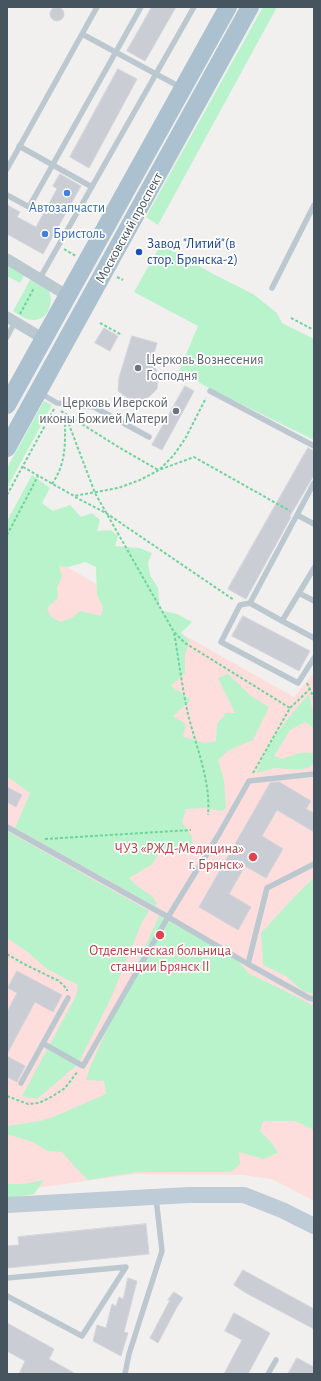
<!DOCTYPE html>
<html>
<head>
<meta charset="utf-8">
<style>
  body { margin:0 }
  #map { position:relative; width:321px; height:1381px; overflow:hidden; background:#f2efef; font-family:"Alegreya Sans",sans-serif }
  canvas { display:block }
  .frame { position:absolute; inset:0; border:8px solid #45545e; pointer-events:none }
</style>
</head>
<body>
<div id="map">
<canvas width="321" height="1381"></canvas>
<div class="frame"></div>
</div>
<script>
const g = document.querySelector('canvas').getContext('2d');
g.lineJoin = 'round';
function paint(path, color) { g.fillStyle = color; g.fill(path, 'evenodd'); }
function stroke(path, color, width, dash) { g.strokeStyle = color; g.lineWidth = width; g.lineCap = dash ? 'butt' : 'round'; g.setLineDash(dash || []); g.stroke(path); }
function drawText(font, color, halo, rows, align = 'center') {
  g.font = font + ' "Alegreya Sans",sans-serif'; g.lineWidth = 3.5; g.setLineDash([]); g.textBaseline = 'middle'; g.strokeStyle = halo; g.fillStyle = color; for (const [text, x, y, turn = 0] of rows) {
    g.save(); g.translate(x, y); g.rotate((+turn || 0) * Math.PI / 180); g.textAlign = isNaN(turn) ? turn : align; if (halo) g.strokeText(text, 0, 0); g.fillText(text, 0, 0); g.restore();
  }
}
const medical = new Path2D(`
  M7 532 177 631 294 697 314 672V1201L272 1179 242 1175 135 1174 44 1187H7Z`);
const green = new Path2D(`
  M263 7H277L158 225 146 217Z
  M161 244 213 274 253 294 277 313 282 323 314 339V440L207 387 179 371 198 326 134 292Z
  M7 264 25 274 20 283 7 276Z
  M31 278 49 291C54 303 48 320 33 320 26 320 19 315 13 311Z
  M44 401 52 405 7 488V468Z
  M32 475 50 488 42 503 53 511 70 505 81 517 92 513 100 520 97 531 111 530 118 536 115 546 139 548 152 553 148 563 150 575 158 588 160 610 177 614 192 622 181 633 189 640 185 655V673L171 686 191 700 173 716 186 724 183 737 205 743 216 741 217 724 226 713H235L218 678 228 674 251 696 269 707 253 740 229 750 218 760 224 780 226 808 222 811 204 808 186 809 182 822 192 837 193 846 162 849 152 864 129 878C137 888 150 892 157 903L155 906 15 828 30 793 11 779 7 778V521ZM85 562 96 567 97 595 103 607 101 616 80 611 73 617 61 622 51 617 47 608 58 598 57 588 62 576 59 566 69 567Z
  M309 694C312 707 314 715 314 728L305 722 290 730 274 756 283 759C293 755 300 751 311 753L314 752C314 755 315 759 314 761 311 774 285 768 276 768 269 769 264 771 257 773 262 749 292 713 309 694Z
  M7 831 149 911 142 922 111 998 78 1064 37 1099 22 1096 76 996 78 985 47 969 29 953 7 938Z
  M314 878V994L303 991 286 976 263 965 261 933C279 914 295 895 314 878Z
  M159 916 236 958 248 973 291 994 312 1005H314V1130L295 1121H263L260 1131 271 1142 278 1153 263 1159 239 1152 240 1164 231 1172H137L88 1180C78 1172 71 1161 62 1152L48 1151 33 1142 10 1135 7 1136V1126L40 1121 53 1117 106 1094 104 1081 86 1080 90 1067Z
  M44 1180 34 1194 7 1199V1184H24Z`);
const building = new Path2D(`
  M152 7H176L145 61 127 51Z
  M50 14a7 7 0 1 1 14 0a7 7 0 1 1-14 0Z
  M118 69 137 79 89 168 70 157Z
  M60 174 81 186 43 254 7 234V205L20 212 17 217 36 227 57 189 53 186Z
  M104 328 118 336 110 351 95 343Z
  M132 336 157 343 151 364 156 369 158 379 157 389 150 396 144 400H136L126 397 118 391 119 378Z
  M185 386 194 391 162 450 152 445Z
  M308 448 314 451V475L290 516 291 517 246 599 228 589Z
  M243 616 310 651 299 671 232 636Z
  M279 782 311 801 306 809 314 813V832L277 810 262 836 283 849 266 878 245 866 229 894 251 907 238 930 199 907 270 783Z
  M7 787 22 795 16 807 7 802Z
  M17 971 62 995 53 1012 35 1002 7 1054V1012L17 993 8 988Z
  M7 1056 25 1066 17 1082 7 1077Z
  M146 1224 149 1254 7 1268V1246L19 1245 18 1237Z
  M243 1270 314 1309V1329L246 1293 234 1285Z
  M128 1278 137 1281 124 1332 128 1333 121 1356 93 1341 97 1325 106 1328 112 1304 116 1306 119 1297 123 1299Z
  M174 1292 183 1298 177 1307 158 1343 150 1338 170 1300H168Z
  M234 1313 270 1333 248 1374H224L242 1340 225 1331Z
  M7 1323 54 1349 49 1359 76 1374H19L25 1361 7 1351Z
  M297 1358 314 1367V1374H288Z`);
const path = new Path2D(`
  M64 249 76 256
  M117 277 123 280
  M20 314 34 288
  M291 318 314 330
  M100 323 122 335
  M61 411 120 448 158 470
  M65 414 95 493 174 632 185 643 290 708
  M23 467 74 496 118 488 140 480 159 470 194 457 290 511
  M160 469 173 456 185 439 206 398
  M52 484C67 462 65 442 65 416
  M7 495 54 409
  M75 497 106 513 234 600
  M7 535 38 476
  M174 633C179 660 182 688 188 714 196 747 211 781 208 815
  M307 683 314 698
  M253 773 290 708 310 689
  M45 839 191 830
  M7 954 24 964 59 981 67 989V991
  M7 1096 28 1104 39 1103 53 1096 65 1088 78 1071`);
const lane = new Path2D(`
  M82 34 180 87
  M19 146 92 187
  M7 169 97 7
  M7 195 29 207 141 7
  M40 278 194 7
  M272 288 314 205
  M7 337 15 322
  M210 391 314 446
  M40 393 57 403 94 407 149 437
  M314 483 250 603 240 605 221 642 298 683 314 658
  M297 515 314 524
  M314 568 299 593 314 601
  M299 593 282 621 314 638
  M250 603 282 621
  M7 827 168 917 248 964 309 998 314 999
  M248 964 267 888 314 864
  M44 1044 83 1066 168 917 219 834 249 781 314 774
  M21 1083 68 998
  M7 1278 126 1267 82 1336 7 1296
  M125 1374 129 1354 162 1251 156 1198
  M268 1374 276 1360`);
const street = new Path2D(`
  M7 259 68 296
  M7 317 44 339`);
const secondary = new Path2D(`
  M7 1205 189 1195H244L282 1210 314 1226`);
const primary = new Path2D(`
  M7 405 228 7
  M7 448 250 7`);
const markers = [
  [67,193,4,"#3f7fe0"],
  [45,234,4,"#3f7fe0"],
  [139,252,4,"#1a4fb4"],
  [138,368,4,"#6b7280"],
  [176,411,4,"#6b7280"],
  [253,857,5,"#e0444e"],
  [160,935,5,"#e0444e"]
];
const shopNames = [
  ["Автозапчасти",67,208],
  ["Бристоль",53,234,"left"]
];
const streetNames = [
  ["Московский проспект",129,228,-61]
];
const transitNames = [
  ["Завод \"Литий\"(в",147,244],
  ["стор. Брянска-2)",147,260]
];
const worshipNames = [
  ["Церковь Вознесения",146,360],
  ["Господня",146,376],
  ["Церковь Иверской",168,403,"right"],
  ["иконы Божией Матери",168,419,"right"]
];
const healthNames = [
  ["ЧУЗ «РЖД-Медицина»",244,849],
  ["г. Брянск»",244,865],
  ["Отделенческая больница",160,951,"center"],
  ["станции Брянск II",160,967,"center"]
];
paint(medical, '#fddedd');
paint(green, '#b9f3cc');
paint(building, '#caced4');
stroke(building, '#d2d5db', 1);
stroke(path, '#6ed49b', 2, [3, 2]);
stroke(lane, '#bbc8cf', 5.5);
stroke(street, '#bbc8cf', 11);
stroke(secondary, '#beccd7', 16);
stroke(primary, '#acc1d0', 18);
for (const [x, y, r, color] of markers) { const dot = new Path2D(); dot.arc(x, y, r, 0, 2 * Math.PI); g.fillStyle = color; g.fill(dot); stroke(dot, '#fff', 1.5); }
drawText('14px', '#366cbe', '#fff', shopNames);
drawText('14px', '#45545e', '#fff', streetNames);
drawText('14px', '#164399', '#fff', transitNames, 'left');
drawText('14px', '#5b616d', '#fff', worshipNames, 'left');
drawText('14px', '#be3a42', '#fff', healthNames, 'right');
</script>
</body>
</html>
